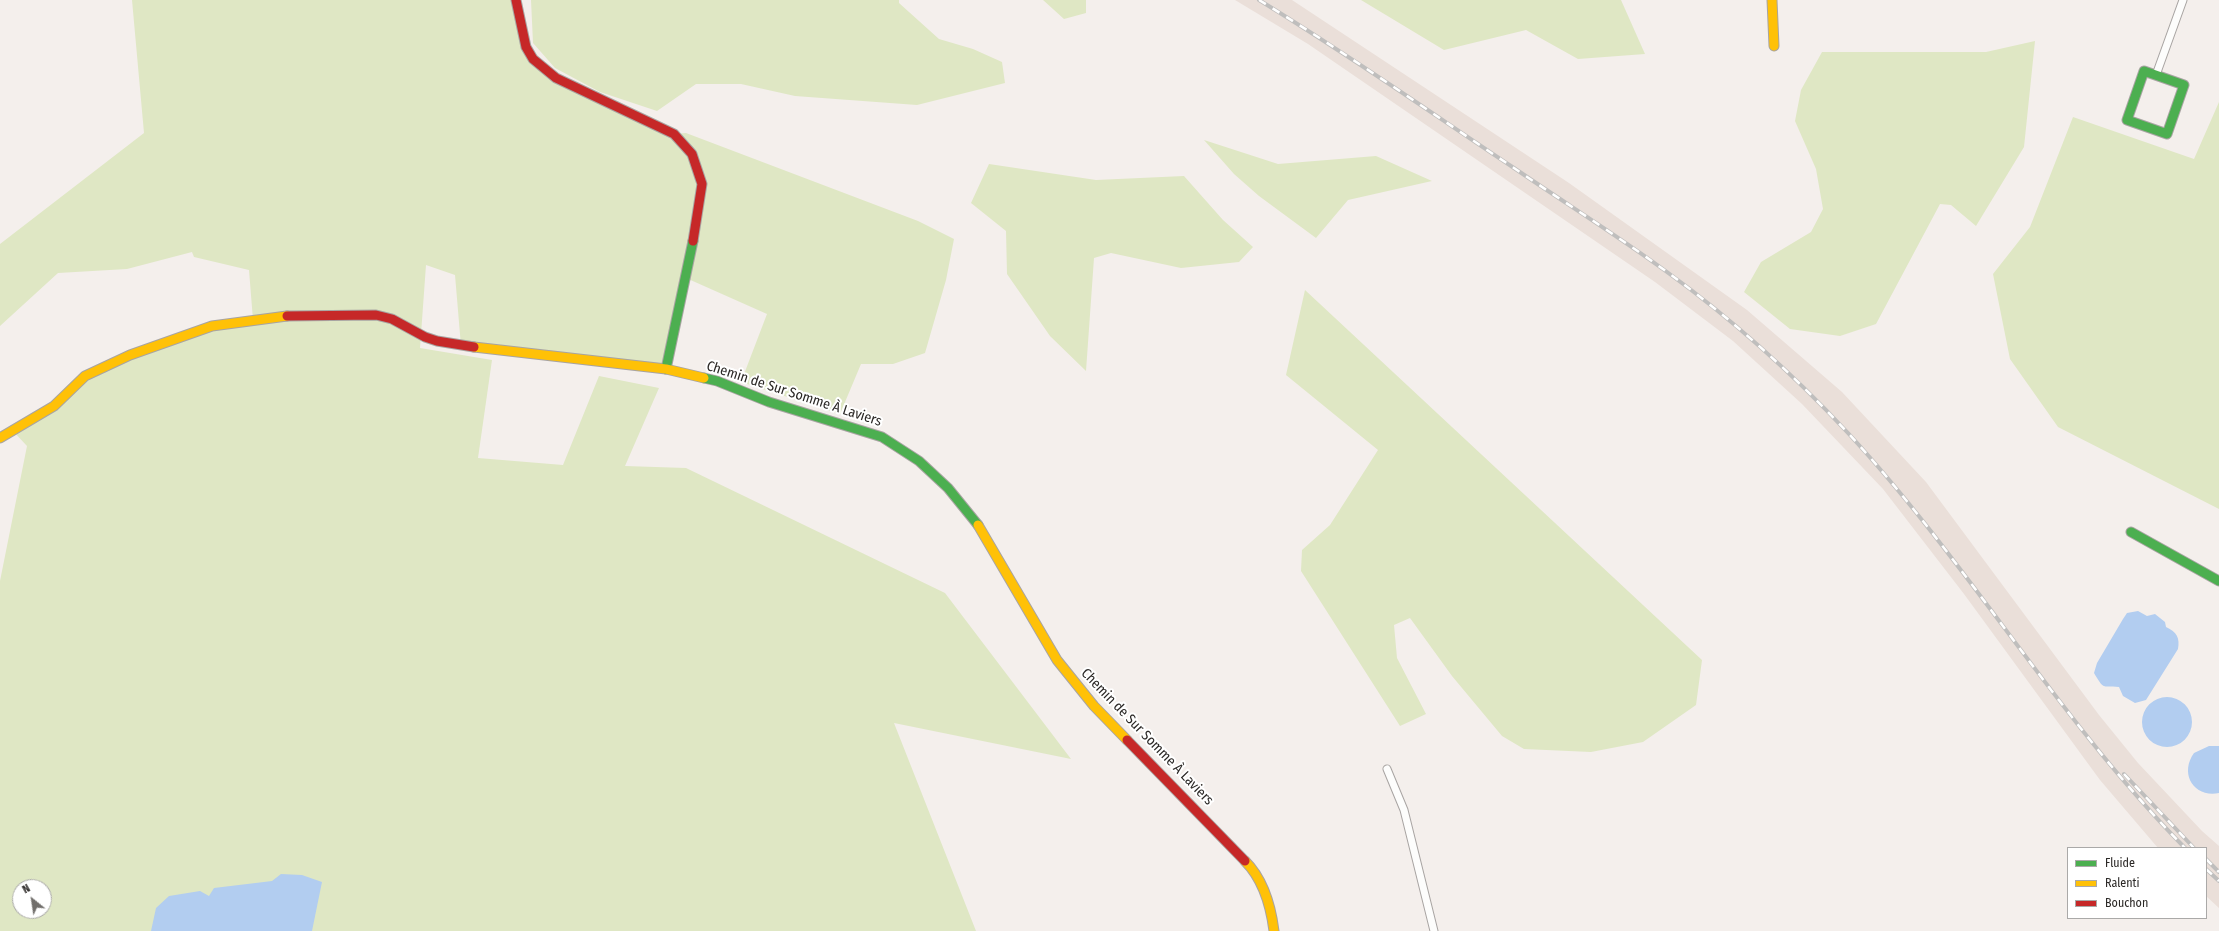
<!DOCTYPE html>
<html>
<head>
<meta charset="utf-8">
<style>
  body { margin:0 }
  #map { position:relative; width:2219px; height:931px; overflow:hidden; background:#f4efec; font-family:"Fira Sans Condensed",sans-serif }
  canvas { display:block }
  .legend { position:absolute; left:2067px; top:847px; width:140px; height:72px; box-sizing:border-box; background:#fff; border:1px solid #aaa9a8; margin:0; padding:5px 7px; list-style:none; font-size:12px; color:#2b2826 }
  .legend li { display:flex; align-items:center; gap:8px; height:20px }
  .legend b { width:20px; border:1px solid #aaa9a8 }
  .north { position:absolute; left:12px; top:879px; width:40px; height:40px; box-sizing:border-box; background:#fff; border:1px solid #aaa9a8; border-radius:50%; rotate:330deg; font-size:11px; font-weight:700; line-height:16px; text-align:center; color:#2b2826 }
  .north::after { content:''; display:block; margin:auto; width:14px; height:18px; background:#716e6b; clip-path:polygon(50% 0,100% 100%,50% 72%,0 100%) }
</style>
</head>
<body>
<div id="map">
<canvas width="2219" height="931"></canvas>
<ul class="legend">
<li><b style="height:5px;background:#4caf50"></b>Fluide</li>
<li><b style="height:5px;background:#ffc107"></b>Ralenti</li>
<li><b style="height:5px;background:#c62828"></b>Bouchon</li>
</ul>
<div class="north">N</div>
</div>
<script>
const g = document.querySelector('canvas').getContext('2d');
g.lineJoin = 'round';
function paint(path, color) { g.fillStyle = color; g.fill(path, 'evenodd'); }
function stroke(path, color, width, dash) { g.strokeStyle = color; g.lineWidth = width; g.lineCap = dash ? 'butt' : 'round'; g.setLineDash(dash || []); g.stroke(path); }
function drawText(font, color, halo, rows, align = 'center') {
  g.font = font + ' "Fira Sans Condensed",sans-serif'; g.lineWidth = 4; g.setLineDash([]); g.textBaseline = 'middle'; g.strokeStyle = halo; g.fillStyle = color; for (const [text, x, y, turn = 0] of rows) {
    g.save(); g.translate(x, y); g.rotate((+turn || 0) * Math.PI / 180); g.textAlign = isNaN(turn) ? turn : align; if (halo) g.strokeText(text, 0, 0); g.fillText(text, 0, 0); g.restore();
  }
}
const built = new Path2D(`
  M1235 0H1292L1569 183 1747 310 1842 392 1926 482 2099 715 2138 763 2202 831 2219 846V908L2206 896V848H2158L2100 780 1964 594 1883 489 1802 404 1733 341 1655 282 1308 44Z`);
const green = new Path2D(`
  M132 0H517L526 47 556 78 674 134 686 133 918 221 954 239 946 280 925 353 893 364H861L840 414 741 382 767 314 686 278 666 369 461 346 455 275 426 265 420 348 492 360 478 458 563 465 599 376 659 388 625 466 686 468 945 593 1071 759 894 723 976 931H0V581L27 446 12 430 27 422 77 382 194 332 253 320 249 270 194 257 192 252 127 269 58 273 0 326V244L144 133ZM20 887H44V911H20Z
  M531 0H899V3L939 39 973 49 1002 62 1005 83 917 105 795 96 741 84H696L657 111 600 92 555 68 533 43Z
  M1043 0H1086V13L1064 19Z
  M1361 0H1621L1645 54 1578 59 1526 30 1444 50Z
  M2035 41 2024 147 1976 226 1951 205 1940 204 1876 324 1840 336 1790 329 1744 292 1761 262 1811 232 1823 209 1816 169 1795 121 1801 90 1822 52H1986Z
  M2219 102V509L2058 427 2010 359 1993 274 2030 227 2073 117 2194 159Z
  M1204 140 1278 164 1376 156 1432 181 1348 200 1316 238 1259 196 1234 174Z
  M989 164 1096 180 1184 176 1223 220 1253 247 1239 262 1181 268 1111 253 1094 258 1086 371 1050 336 1007 274 1006 231 971 203Z
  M1305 290 1702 660 1696 705 1643 742 1591 752 1524 749 1502 736 1452 676 1410 618 1394 625 1397 658 1426 714 1400 726 1301 571 1302 550 1330 525 1378 450 1286 375Z`);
const water = new Path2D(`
  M2138 611 2147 616 2155 614 2165 622 2166 627C2177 632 2180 638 2178 649L2146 700 2135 703 2123 696 2119 687C2101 685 2105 691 2094 673L2097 663 2123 619 2127 613Z
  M2142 722a25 25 0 1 1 50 0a25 25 0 1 1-50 0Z
  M2209 746H2219V793C2194 798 2179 774 2194 753Z
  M281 874 302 875 322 882 312 931H151L156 908 169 896 200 891 209 896 214 888 272 881Z`);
const street = new Path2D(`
  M2156 75 2183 0
  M1387 769 1404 810 1434 931`);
const fast = new Path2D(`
  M2144 71 2184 85 2167 134 2127 120Z
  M666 369 693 241
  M704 378 717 381 769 402 882 437 919 461 948 488 978 525
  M2131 532 2219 581`);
const slow = new Path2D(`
  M1772 0 1774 46
  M474 347 666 369 704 378
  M0 438 54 406 85 376 130 355 212 326 287 316
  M978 525 1057 660 1094 706 1127 740
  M1245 861C1263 879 1271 907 1274 931`);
const jam = new Path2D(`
  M516 0 526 47 533 59 556 78 674 134 692 154 702 184 693 241
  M287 316 376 315 392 319 425 337 437 341 474 347
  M1127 740 1245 861`);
const rail = new Path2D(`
  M1259 0C1346 53 1430 112 1514 168 1565 203 1618 236 1667 272 1732 319 1793 374 1848 433 1969 564 2059 720 2185 848
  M2124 774 2194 848
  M2206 859 2219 872
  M2206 869 2219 881`);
const streetNames = [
  ["Chemin de Sur Somme À Laviers",794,394,18],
  ["Chemin de Sur Somme À Laviers",1147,737,46]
];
paint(built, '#eadfd9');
paint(green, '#dfe7c4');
paint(water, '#b2cdf0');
stroke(street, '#a8a4a2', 9);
stroke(fast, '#a8a4a2', 11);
stroke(slow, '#a8a4a2', 11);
stroke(jam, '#a8a4a2', 11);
stroke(street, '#fdfdfc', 7);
stroke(fast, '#4caf50', 9);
stroke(slow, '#ffc107', 9);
stroke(jam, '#c62828', 9);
stroke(rail, '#bfbebd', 4);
stroke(rail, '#fff', 2.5, [8]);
drawText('14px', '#2b2826', '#fff', streetNames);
</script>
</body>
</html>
